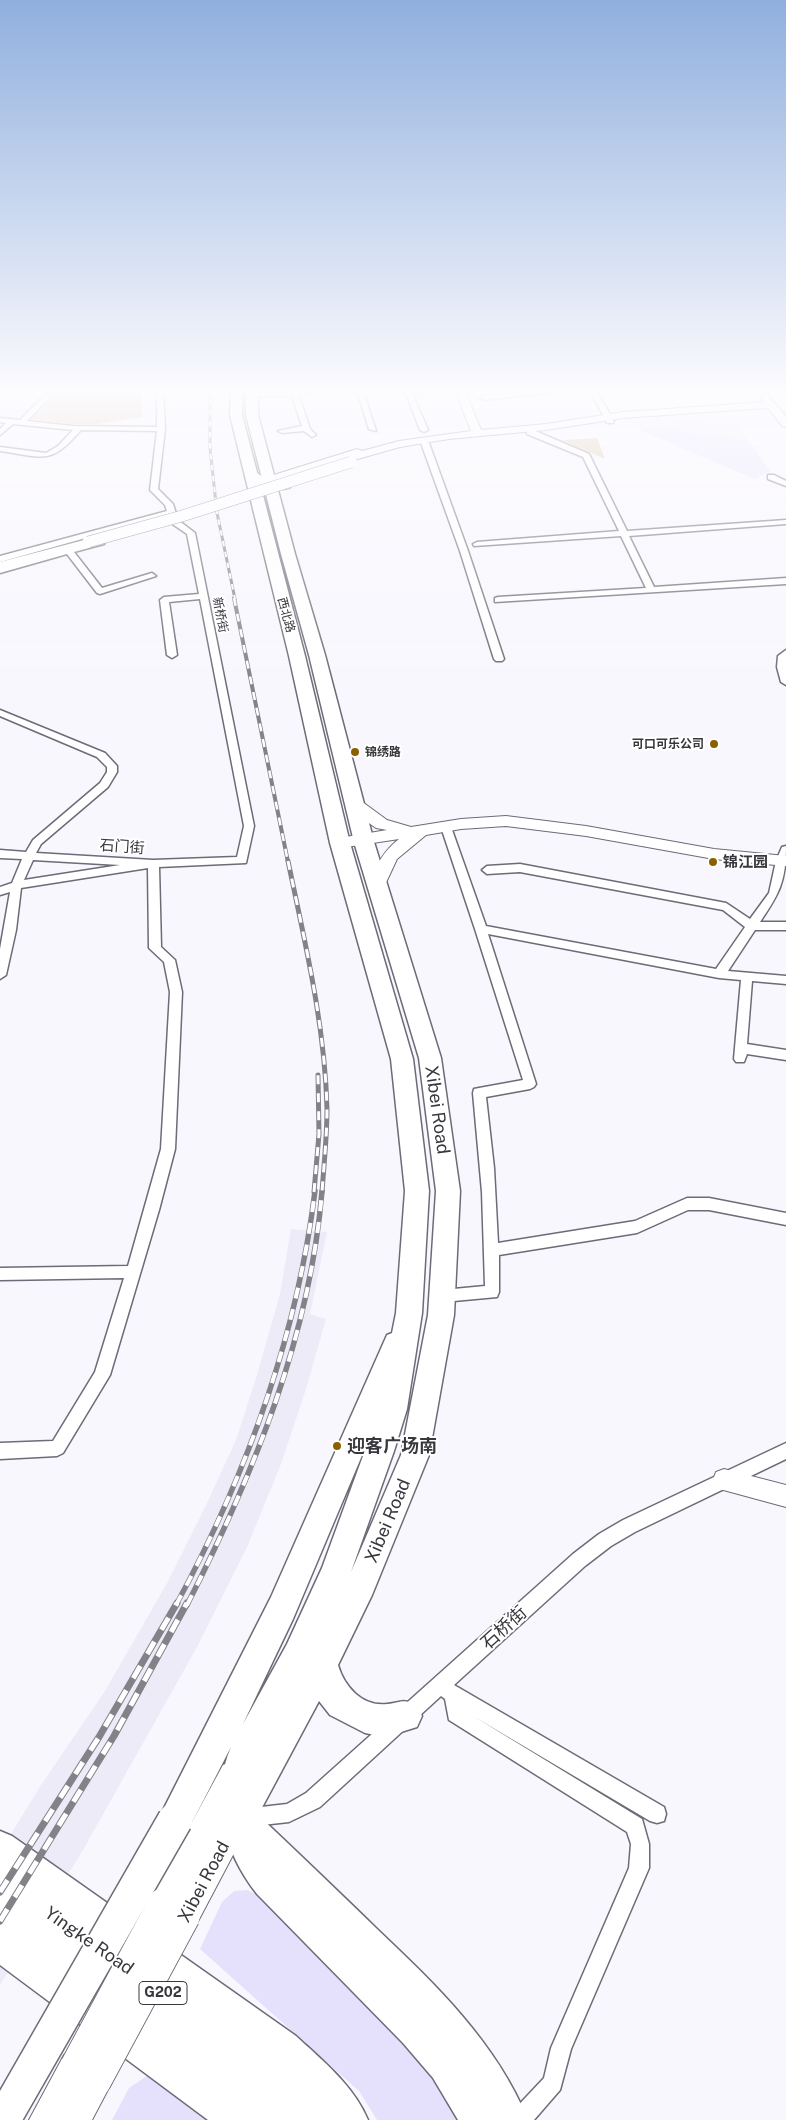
<!DOCTYPE html>
<html>
<head>
<meta charset="utf-8">
<style>
  body { margin:0 }
  canvas { display:block; background:#f8f7fd }
</style>
</head>
<body>
<canvas width="786" height="2120"></canvas>
<script>
const g = document.querySelector('canvas').getContext('2d');
g.lineJoin = 'round';
function paint(path, color) { g.fillStyle = color; g.fill(path, 'evenodd'); }
function stroke(path, color, width, dash) { g.strokeStyle = color; g.lineWidth = width; g.lineCap = dash ? 'butt' : 'round'; g.setLineDash(dash || []); g.stroke(path); }
function drawText(font, color, halo, rows, align = 'center') {
  g.font = font + ' "Public Sans","Noto Sans SC",sans-serif'; g.lineWidth = 4; g.setLineDash([]); g.textBaseline = 'middle'; g.strokeStyle = halo; g.fillStyle = color; for (const [text, x, y, turn = 0] of rows) {
    g.save(); g.translate(x, y); g.rotate((+turn || 0) * Math.PI / 180); g.textAlign = isNaN(turn) ? turn : align; if (halo) g.strokeText(text, 0, 0); g.fillText(text, 0, 0); g.restore();
  }
}
const built = new Path2D(`
  M667 417 738 426 770 471 755 479 640 430 631 420Z
  M291 1229 327 1232 310 1314 326 1319 306 1389 281 1464 247 1547 197 1647 83 1850 0 1985V1852L41 1785 105 1691 167 1583 207 1503 236 1440 257 1375 280 1294Z`);
const green = new Path2D(`
  M667 429 750 442 770 471 755 479 640 430Z
  M247 1890 266 1899 430 2068 468 2120H377L359 2091 200 1949 222 1902 234 1891Z
  M157 2069 220 2120H112L129 2088Z`);
const building = new Path2D(`
  M63 388H107L142 392V417L97 424H74L31 419Z
  M597 438 605 459 562 440Z`);
const street = new Path2D(`
  M52 388H59L27 421 73 426 157 427V388H163L165 429 158 489 173 504 178 520 195 533 254 826 246 863 159 867 161 947 175 960 182 992 175 1149 159 1210 110 1375 63 1453 57 1456 0 1459V1443L53 1441 95 1372 124 1278 0 1280V1268L128 1266 161 1149 170 992 164 962 149 948 148 868 21 888 16 930 6 975 0 979V949L10 892 0 895V887L12 883 22 859 0 858V850L26 852 33 840 100 783 107 772V767L97 757 0 716V710L105 753 117 766V772L108 787 41 844 36 853 153 860 237 857 244 826 200 599 169 602 177 655 172 658 167 655 160 600 164 597 199 594 187 534 171 523 168 515 0 562V556L167 511 165 505 150 490 157 431 81 430C50 466 44 457 0 451V447L46 453 58 446 73 430 13 424 0 435V429L6 423 0 422V418L20 420ZM33 860 120 865 24 880Z
  M314 388H326L299 396 310 429 316 435 312 437 304 431 282 433 278 431 302 426 292 396H252L249 394 252 392H298Z
  M356 388H362L376 431 369 429Z
  M424 388H462L459 390 412 393 428 430 424 432 420 430 405 391 408 389Z
  M555 388H576L573 390 484 400 480 398 484 396Z
  M589 388H595L614 421 613 423H607Z
  M756 388H762L776 406 775 408H769Z
  M527 430H533L589 454 627 531 786 520V524L629 536 654 587 786 578V584L495 602V598L498 597 646 588 621 536 474 546 473 544 477 542 619 531 583 457 527 434Z
  M422 441 429 443 468 551 504 659 502 661H496L494 659 460 551 421 443Z
  M768 475H774L786 481V486L768 479Z
  M101 540 105 542 104 544 74 552 102 588 152 573 156 576 100 594 97 593 67 554 0 573V567Z
  M786 650V685L781 682 777 667 778 656Z
  M446 824 451 827 486 926 716 969 745 927 723 910 520 872 487 874 482 870 487 866 520 864 726 903 750 919 769 893 776 861 782 847 786 846C786 882 779 894 760 922H786V930H755L728 971 786 976V984L752 981 747 1044 786 1050V1060L747 1054 744 1062H736L734 1059 741 980 719 978 488 934 536 1084 534 1087 530 1089 486 1097 494 1168 498 1243 635 1221 687 1198H709L786 1213V1225L709 1210H688L637 1233 499 1255V1292L497 1297 443 1302 438 1301 436 1296 438 1291 443 1290 485 1286 482 1192 473 1093 474 1089 479 1088 523 1080 475 929 441 827Z
  M786 1443V1459L635 1532 611 1546 585 1566 454 1685 664 1807 666 1814 664 1821 657 1823 650 1821 473 1716 642 1819 649 1844V1868L571 2049 560 2090 534 2120H509L512 2112 544 2078 551 2048 629 1868 631 1844 627 1832 449 1720 445 1699 441 1696 320 1807 289 1822 244 1827 237 1825 235 1818 237 1811 244 1809 287 1804 306 1793 573 1554 599 1534 623 1520Z`);
const secondary = new Path2D(`
  M454 388H464L481 430 546 424 623 412 765 402 776 404 786 417V427L782 426 769 409 765 408 623 418 546 430 449 439 400 447 347 462 342 460 272 482 286 483 291 486 290 488C271 493 257 486 245 471L250 468 264 478 357 449 362 451 399 441 471 431Z
  M88 539 92 540 94 542 92 544 0 570V562Z
  M724 1469 786 1485V1507L716 1488 713 1480 716 1472Z`);
const primary = new Path2D(`
  M355 800 361 801 387 820 411 827 461 819 506 816 586 826 714 849 786 856V866L714 859 586 836 506 826 461 829 426 835 397 859 383 889 377 891 371 889 369 885C375 867 383 851 399 839L340 848 334 847 332 843 334 839 387 830 376 828 349 809 347 805 349 801Z
  M233 1761 243 1765 247 1775 230 1808 238 1805 248 1809 252 1819 195 1927 185 1932 175 1927 170 1917 172 1914 163 1918 153 1913 148 1903 223 1765Z
  M75 2050 86 2055 91 2066 89 2069 96 2066 107 2071 112 2082 92 2120H29L64 2055Z`);
const highway = new Path2D(`
  M231 388H243L242 415 305 656 350 843 413 1059 429 1191 422 1313 407 1409 394 1451 351 1572 401 1455 428 1315 436 1191 419 1058 354 842 309 655 281 554 246 415V388H258V415L295 554 325 655 374 842 441 1058 460 1191 454 1315 429 1455 372 1595 338 1665C344 1686 362 1707 387 1704 402 1703 401 1698 417 1705L422 1716 417 1727 385 1737 365 1733 330 1715 319 1701 258 1815C298 1853 337 1890 376 1928 436 1985 496 2042 528 2120H458L433 2078 403 2043 257 1894C224 1852 209 1798 231 1747L187 1832 175 1837 163 1832 158 1820 271 1597 387 1335 392 1333 396 1313 405 1191 391 1059 330 843 289 656 230 415ZM371 1434 322 1568 287 1644 243 1724 293 1619Z
  M0 1831 12 1836 296 2036C323 2061 354 2086 368 2120H208L0 1965Z`);
const railFar4 = new Path2D(`
  M210 388V448L217 513 235 599`);
const railFar3 = new Path2D(`
  M234 598 288 862`);
const railFar2 = new Path2D(`
  M288 861C305 943 325 1025 327 1109 327 1136 324 1164 322 1192
  M314 1192 319 1134 318 1075`);
const railFar1 = new Path2D(`
  M176 1605C246 1476 297 1336 315 1191
  M187 1605C253 1475 310 1337 322 1191`);
const rail = new Path2D(`
  M0 1892 99 1737 177 1603
  M0 1921 114 1736 187 1603`);
const secondaryBridge = new Path2D(`
  M88 542 182 516 351 462`);
const primaryBridge = new Path2D(`
  M75 2066 163 1903
  M96 2082 185 1917`);
const highwayBridge = new Path2D(`
  M3 2120 175 1820`);
const markers = [
  [714,744,5,"#8a6101"],
  [355,752,5,"#8a6101"],
  [713,862,5,"#8a6101"],
  [337,1446,5,"#8a6101"]
];
const farStreetnames = [
  ["新桥街",220,615,79],
  ["西北路",286,615,75]
];
const farPoinames = [
  ["可口可乐公司",704,744],
  ["锦绣路",365,752,"left"]
];
const shields = [
  [163,1993,48]
];
const shieldNames = [
  ["G202",163,1993]
];
const streetNames = [
  ["石门街",122,847,4]
];
const poiNames = [
  ["锦江园",723,862]
];
const nearStreetnames = [
  ["Xibei Road",437,1110,82],
  ["Xibei Road",388,1521,-67],
  ["石桥街",504,1628,-42],
  ["Xibei Road",204,1882,-62],
  ["Yingke Road",89,1941,35]
];
const nearPoinames = [
  ["迎客广场南",347,1446]
];
paint(built, '#edebf8');
paint(green, '#e5e1fd');
paint(building, '#d6bf98');
stroke(street, '#6c6b77', 3);
stroke(secondary, '#6c6b77', 2);
stroke(primary, '#6c6b77', 2);
stroke(highway, '#6c6b77', 3);
paint(street, '#fff');
paint(secondary, '#fff');
paint(primary, '#fff');
paint(highway, '#fff');
stroke(railFar4, '#838288', 3);
stroke(railFar3, '#838288', 4);
stroke(railFar2, '#838288', 5);
stroke(railFar1, '#838288', 5.5);
stroke(rail, '#838288', 7);
stroke(railFar4, '#fff', 2, [5.5]);
stroke(railFar3, '#fff', 2.5, [8]);
stroke(railFar2, '#fff', 3, [9]);
stroke(railFar1, '#fff', 4, [11]);
stroke(rail, '#fff', 5, [14]);
stroke(secondaryBridge, '#6c6b77', 12, []);
stroke(primaryBridge, '#6c6b77', 31, []);
stroke(highwayBridge, '#6c6b77', 37, []);
stroke(secondaryBridge, '#fff', 11);
stroke(primaryBridge, '#fff', 29);
stroke(highwayBridge, '#fff', 34);
const sky = g.createLinearGradient(0, 0, 0, 685);
sky.addColorStop(0, '#90afde');
sky.addColorStop(0.57, '#fcfbfe');
sky.addColorStop(1, '#fcfbfe00');
g.fillStyle = sky;
g.fillRect(0, 0, 786, 685);
for (const [x, y, r, color] of markers) { const dot = new Path2D(); dot.arc(x, y, r, 0, 2 * Math.PI); g.fillStyle = color; g.fill(dot); stroke(dot, '#fff', 2); }
drawText('12px', '#38373d', '#fff', farStreetnames);
drawText('bold 12px', '#38373d', '#fff', farPoinames, 'right');
for (const [x, y, w] of shields) { const box = new Path2D(); box.roundRect(x - w / 2, y - 11.5, w, 23, 4); g.fillStyle = '#fff'; g.fill(box); stroke(box, '#38373d', 1); }
drawText('bold 14px', '#38373d', null, shieldNames);
drawText('15px', '#38373d', '#fff', streetNames);
drawText('bold 15px', '#38373d', '#fff', poiNames, 'left');
drawText('18px', '#38373d', '#fff', nearStreetnames);
drawText('bold 18px', '#38373d', '#fff', nearPoinames, 'left');
</script>
</body>
</html>
